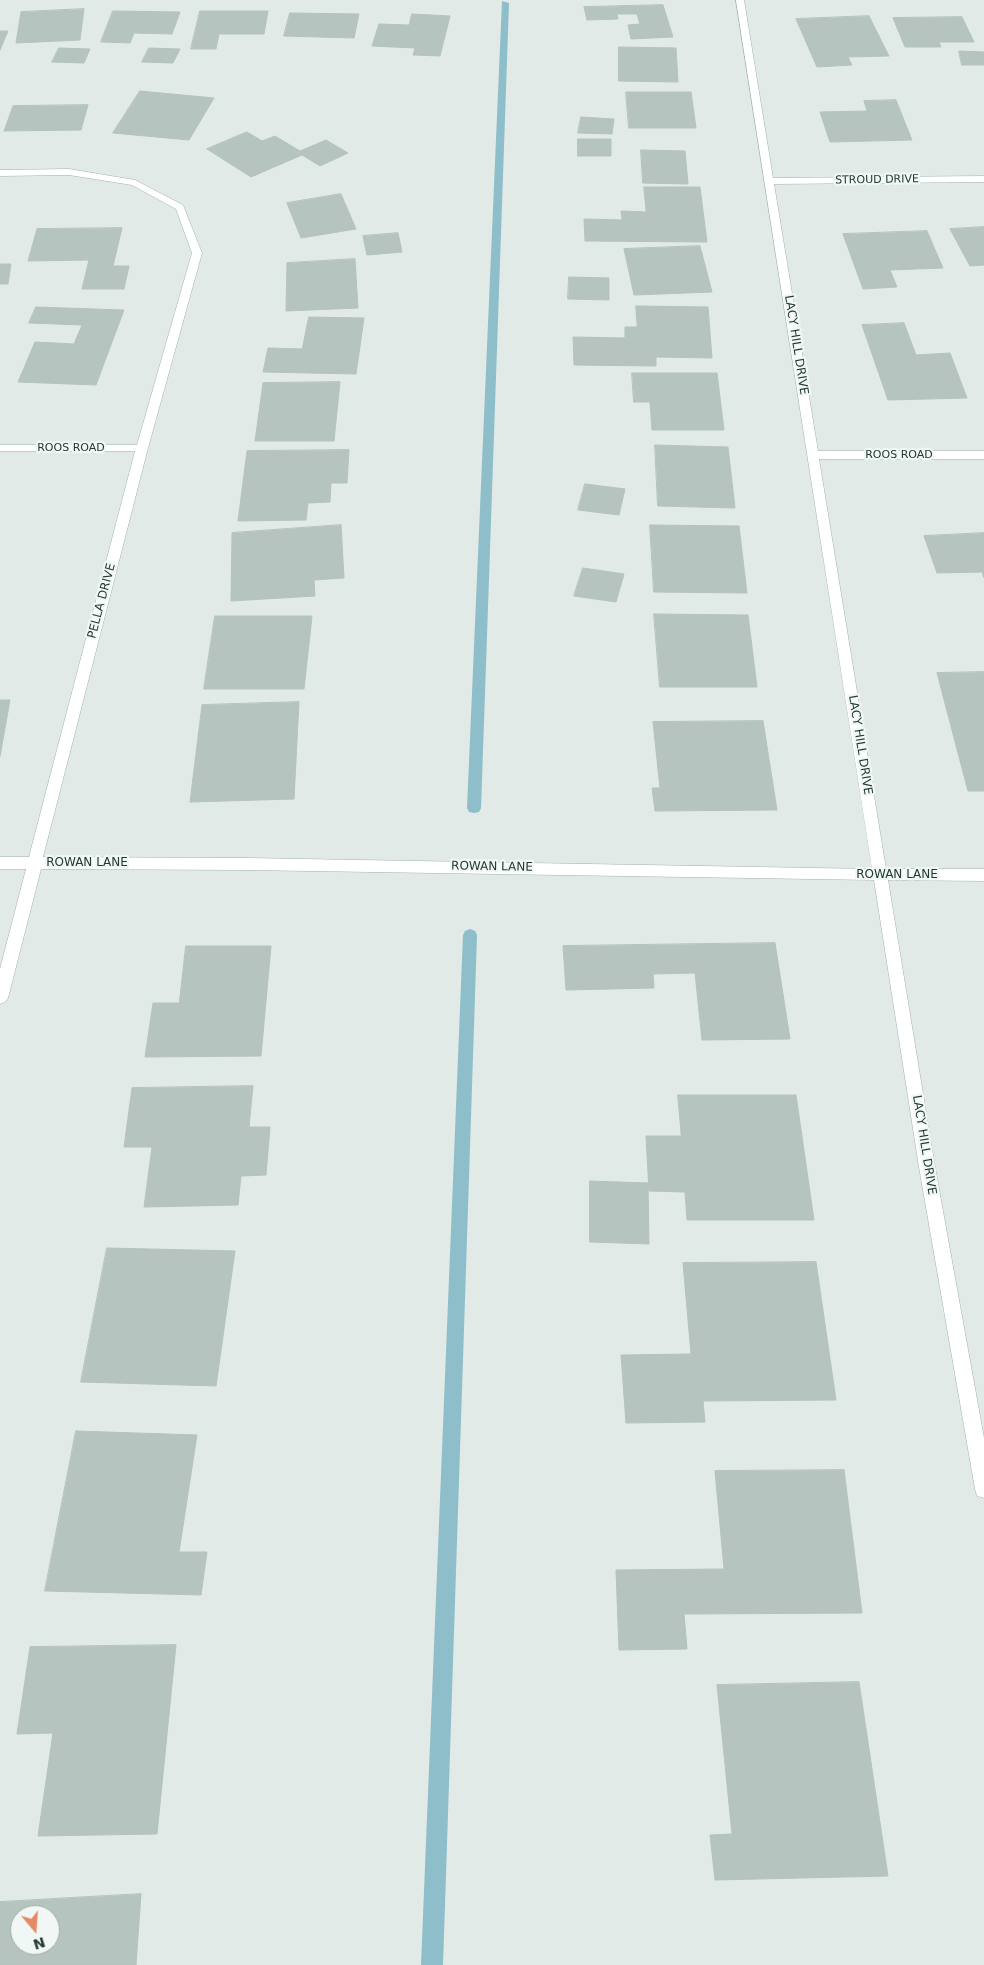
<!DOCTYPE html>
<html>
<head>
<meta charset="utf-8">
<style>
  body { margin:0 }
  #map { position:relative; width:984px; height:1965px; overflow:hidden; background:#e1eae6; font-family:"DejaVu Sans",sans-serif }
  canvas { display:block }
  .north { position:absolute; left:10px; top:1905px; width:50px; height:50px; box-sizing:border-box; background:#f1f7f4; border:1px solid #9faba7; border-radius:50%; rotate:162deg; font-size:14px; font-weight:700; line-height:20px; text-align:center; color:#233934 }
  .north::after { content:''; display:block; margin:auto; width:18px; height:22px; background:#e48964; clip-path:polygon(50% 0,100% 100%,50% 72%,0 100%) }
</style>
</head>
<body>
<div id="map">
<canvas width="984" height="1965"></canvas>
<div class="north">N</div>
</div>
<script>
const g = document.querySelector('canvas').getContext('2d');
g.lineJoin = 'round';
function paint(path, color) { g.fillStyle = color; g.fill(path, 'evenodd'); }
function stroke(path, color, width, dash) { g.strokeStyle = color; g.lineWidth = width; g.lineCap = dash ? 'butt' : 'round'; g.setLineDash(dash || []); g.stroke(path); }
function drawText(font, color, halo, rows, align = 'center') {
  g.font = font + ' "DejaVu Sans",sans-serif'; g.lineWidth = 4.5; g.setLineDash([]); g.textBaseline = 'middle'; g.strokeStyle = halo; g.fillStyle = color; for (const [text, x, y, turn = 0] of rows) {
    g.save(); g.translate(x, y); g.rotate((+turn || 0) * Math.PI / 180); g.textAlign = isNaN(turn) ? turn : align; if (halo) g.strokeText(text, 0, 0); g.fillText(text, 0, 0); g.restore();
  }
}
const stream = new Path2D(`
  M502 1 509 3 481 808 479 812 474 813 469 812 467 808Z
  M470 929 475 931 477 935 443 1965H421L463 935 465 931Z`);
const building = new Path2D(`
  M663 5 673 37 631 39 628 25 640 24 637 14H617L618 19 587 20 584 7Z
  M84 9 80 40 16 43 21 12Z
  M113 11 180 12 172 34 134 33 130 43 101 42Z
  M200 11H268L264 34H219L216 49H191Z
  M290 13 359 14 354 38 284 36Z
  M412 14 450 16 440 56 413 55 415 48 372 46 379 24 409 25Z
  M869 16 889 56 848 57 852 65 817 67 796 19Z
  M962 17 974 42H939L941 47H905L893 18Z
  M0 31H8L0 50Z
  M619 47 676 48 678 82 619 81Z
  M59 48 90 49 84 63 52 62Z
  M149 48 180 49 173 63 142 62Z
  M959 51 984 52V65H962Z
  M140 91 214 98 189 140 113 133Z
  M626 92H691L696 128H629Z
  M896 100 912 140 830 142 820 112 867 111 864 101Z
  M88 105 81 130 4 131 13 106Z
  M581 117 614 119 612 134 578 133Z
  M247 132 262 141 275 136 300 151 326 140 348 153 320 166 302 155 251 177 207 149Z
  M578 139H611V156H578Z
  M641 150 685 151 688 184 643 183Z
  M644 187H700L707 242 585 241 584 219 622 220 621 211 646 212Z
  M341 194 356 229 301 238 287 203Z
  M984 227V265L970 266 950 229Z
  M122 228 113 266H129L124 289H82L89 260 28 261 37 229Z
  M927 231 943 268 890 270 897 287 863 289 843 234Z
  M398 233 402 252 367 255 363 236Z
  M700 246 712 292 634 295 624 249Z
  M355 259 358 308 286 311 287 263Z
  M0 264H11L8 284H0Z
  M569 277 609 278V300L568 299Z
  M636 306 708 307 712 358 656 357V366L574 365 573 337 625 338V327H637Z
  M36 307 124 310 96 385 18 382 35 342 74 344 82 325 29 323Z
  M309 317 364 318 356 374 263 372 268 348 302 349Z
  M904 323 916 355 950 353 967 398 888 400 862 325Z
  M632 373H717L724 430H652L650 402H634Z
  M340 382 334 441H255L263 383Z
  M655 445 728 447 735 508 658 506Z
  M349 450 347 483H331L330 502 308 503 306 520 238 521 247 451Z
  M585 484 625 489 619 515 578 510Z
  M341 525 344 578 314 580 315 596 231 601 232 533Z
  M650 525 739 526 747 593 654 592Z
  M984 533V578L982 572 937 573 924 536Z
  M583 568 624 574 616 602 574 596Z
  M654 614 748 615 757 687H660Z
  M215 616H312L304 689H204Z
  M984 672V791H968L937 673Z
  M0 700H10L0 756Z
  M299 702 294 799 190 802 202 705Z
  M763 721 777 810 655 811 652 788H660L653 722Z
  M775 943 790 1039 702 1040 695 973 653 974 654 988 566 990 563 946Z
  M186 946H271L261 1056 145 1057 153 1003H179Z
  M253 1086 249 1127H270L266 1175 241 1176 238 1205 144 1207 152 1147H124L132 1088Z
  M678 1095H796L814 1220H687L685 1192 649 1191 646 1136H681Z
  M590 1181 648 1183 649 1244 590 1242Z
  M107 1248 235 1251 216 1386 81 1382Z
  M816 1262 836 1400 703 1401 705 1422 626 1423 621 1355 691 1354 683 1263Z
  M76 1431 197 1435 179 1552H207L201 1595 45 1591Z
  M844 1470 862 1613 684 1614 687 1649 619 1650 616 1570 724 1569 715 1471Z
  M176 1645 157 1834 38 1836 53 1733 17 1734 30 1647Z
  M859 1682 888 1876 715 1880 710 1835 732 1834 717 1685Z
  M141 1894 136 1965H0V1902ZM20 1915H50V1945H20Z`);
const street = new Path2D(`
  M736 0H744L773 178 984 176V182L774 184 818 451H984V459H819L886 869H984V881L888 880 935 1167 984 1438V1498L977 1496 975 1489 919 1167 874 880 246 870 41 869 8 998 5 1002 0 1004V969L26 869H0V857H29L135 451H0V445H137L192 253 176 209 132 185 69 175 0 176V170L69 169 135 180 183 205 202 253 148 448 43 857 246 858 872 869Z`);
const farStreetnames = [
  ["STROUD DRIVE",877,180,-1],
  ["ROOS ROAD",71,448],
  ["ROOS ROAD",899,455]
];
const streetNames = [
  ["LACY HILL DRIVE",796,345,81],
  ["PELLA DRIVE",102,601,-75],
  ["LACY HILL DRIVE",860,745,81],
  ["ROWAN LANE",87,863],
  ["ROWAN LANE",492,867,1],
  ["ROWAN LANE",897,875],
  ["LACY HILL DRIVE",924,1145,81]
];
paint(stream, '#8dbeca');
paint(building, '#b6c4bf');
stroke(building, '#b4c3bd', 1);
stroke(street, '#a4b1ad', 1);
paint(street, '#fff');
drawText('11px', '#233934', '#f1f7f4', farStreetnames);
drawText('12px', '#233934', '#f1f7f4', streetNames);
</script>
</body>
</html>
